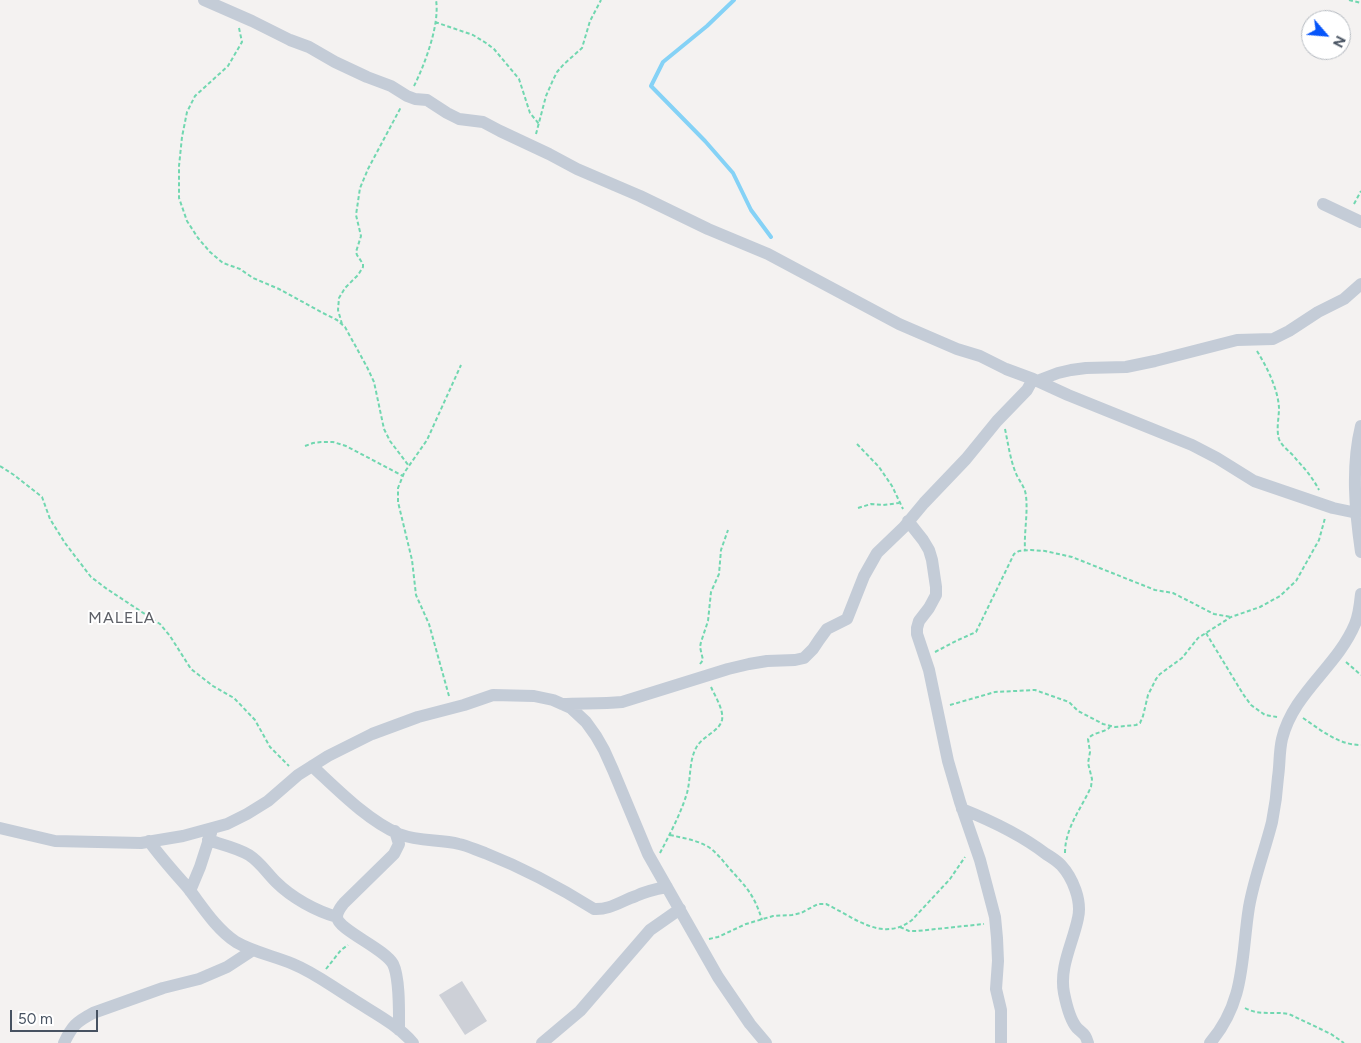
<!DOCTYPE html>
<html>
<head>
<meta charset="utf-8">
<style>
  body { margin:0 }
  #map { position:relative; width:1361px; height:1043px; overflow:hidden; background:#f4f2f1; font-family:Figtree,sans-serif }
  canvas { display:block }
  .north { position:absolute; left:1301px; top:10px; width:50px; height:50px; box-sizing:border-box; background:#fff; border:1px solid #b5bac0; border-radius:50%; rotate:117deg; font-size:14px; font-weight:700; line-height:20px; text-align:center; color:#475261 }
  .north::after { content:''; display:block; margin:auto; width:18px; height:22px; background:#0655fa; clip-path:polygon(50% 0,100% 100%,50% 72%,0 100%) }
  .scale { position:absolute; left:10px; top:1010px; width:88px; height:22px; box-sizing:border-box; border:2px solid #475261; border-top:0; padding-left:6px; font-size:15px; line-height:18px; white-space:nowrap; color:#475261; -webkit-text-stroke:4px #fff; paint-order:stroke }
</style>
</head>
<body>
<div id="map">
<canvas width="1361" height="1043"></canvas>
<div class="north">N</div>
<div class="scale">50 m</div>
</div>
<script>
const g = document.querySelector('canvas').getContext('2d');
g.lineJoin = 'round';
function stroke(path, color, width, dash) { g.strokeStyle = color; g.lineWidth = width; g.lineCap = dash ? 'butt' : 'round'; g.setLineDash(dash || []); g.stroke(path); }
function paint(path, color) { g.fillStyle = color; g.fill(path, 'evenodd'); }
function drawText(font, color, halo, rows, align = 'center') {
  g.font = font + ' Figtree,sans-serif'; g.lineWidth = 4; g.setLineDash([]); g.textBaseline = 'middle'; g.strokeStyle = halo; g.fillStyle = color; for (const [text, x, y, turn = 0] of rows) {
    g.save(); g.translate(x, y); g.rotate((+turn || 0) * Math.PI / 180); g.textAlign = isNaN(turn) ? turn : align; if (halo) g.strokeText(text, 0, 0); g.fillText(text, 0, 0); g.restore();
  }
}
const stream = new Path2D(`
  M734 0 707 26 663 62 651 86 705 141 733 173 751 210 771 237`);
const building = new Path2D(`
  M462 981 487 1021 465 1035 439 995Z`);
const path = new Path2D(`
  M1349 0 1361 3
  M435 22 473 35 486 43 494 49 519 79 530 113 539 124
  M239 28 242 42 228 66 195 96 187 112 182 137 179 166V198L187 221 198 238 210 252 223 263 240 269 253 278 279 289 323 313 337 320 345 327 367 367 374 382 384 429 390 441 409 466
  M414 86C425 64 440 24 436 0
  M536 134 546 96 553 80 557 72 564 64 582 48 590 21 601 0
  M1354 204 1361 191
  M342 324 338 310 339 298 345 288 358 275 363 267V264L357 255 356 252 361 236 356 215 360 188 368 169 401 107
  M1257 351C1267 367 1278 389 1279 408 1279 418 1276 429 1279 439 1282 447 1291 452 1296 459 1305 469 1313 478 1319 490
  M1005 429C1008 443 1010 458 1015 471 1018 480 1025 486 1026 496 1028 514 1024 532 1025 550
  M857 444 879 467 892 486 903 509
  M305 446 313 443 321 442H333L346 446 403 476
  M0 466 14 475 42 497 50 519 65 543 91 577 107 589 160 624 170 636 191 669 213 686 234 698 255 720 270 747 289 766
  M858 508 871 504 883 505 899 503
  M1206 633 1243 694 1251 705 1265 715 1277 717
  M935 652 958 640 976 632 1014 554 1019 551 1031 550 1045 551 1072 557 1155 590 1173 593 1214 614 1231 617
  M1346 662 1361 675
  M700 664 703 660 700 647 701 642 708 621 711 592 719 574 721 550 728 530
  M449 696 429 624 416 595 412 560 398 502V488L404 473 427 440 461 365
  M950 705 995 692 1035 690 1069 702 1078 711 1103 724 1115 727 1136 725 1140 723 1143 716 1148 695 1156 679 1160 674 1182 658 1198 638 1231 617 1260 607 1280 596 1296 581 1319 540 1325 518
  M1303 718C1321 730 1338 745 1361 745
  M670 835C683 838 698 840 710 848 718 854 723 861 729 868 746 887 754 894 762 920
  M660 853C670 834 681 813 687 793 691 778 689 761 696 748 702 736 719 732 722 720 724 710 715 696 711 687
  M1065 853C1065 828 1081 809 1091 787L1092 779 1088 763 1090 752 1088 739C1093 732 1104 733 1110 727
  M900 927 909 931H917L984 924
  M709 939 718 937 746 924 773 916 792 915 801 913 818 904H826C854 917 882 943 912 920L950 879 965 857
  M326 969 341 950 348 945
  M1245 1008C1259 1016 1274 1011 1289 1014L1331 1034 1344 1043`);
const minor = new Path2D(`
  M204 0 252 21 290 40 309 47 335 62 367 77 391 86 407 96 415 99 427 100 447 113 459 119 483 122 500 131 549 154 577 169 640 196 708 229 768 254 899 324 957 349 980 356 1006 369 1033 379 1068 395 1192 445 1217 458 1254 481 1333 508 1357 513
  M1323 204 1361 222
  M1037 381 1058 373 1071 370 1086 368 1126 367 1155 361 1237 340 1273 339 1289 331 1318 312 1344 299 1361 284
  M1361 426C1351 467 1355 510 1361 552
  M908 521 923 540 929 550 932 560 936 587V595L929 608 919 621 917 628V634L929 670 948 761 960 802 980 860 995 917 997 938 998 961 996 989 1001 1010V1043
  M562 704C582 703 602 704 622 702L728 669 749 664 767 661 795 660 804 658 813 649 819 640 827 629 847 619 864 576 877 553 904 527 924 503 966 459 997 421 1027 390 1033 379
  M312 766C337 789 368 821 399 834 420 842 439 839 459 844 468 846 476 850 485 853 523 868 559 887 594 909 610 910 621 901 636 896 646 891 656 889 667 887
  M962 809C992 821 1020 834 1046 854 1051 857 1057 861 1061 865 1073 878 1082 901 1078 918 1073 943 1059 967 1064 993 1066 1003 1070 1020 1077 1028 1084 1035 1085 1033 1088 1043
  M0 828 55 841 141 843 183 836 227 824 247 814 268 801 298 775 328 756 372 734 418 717 464 705 493 695 534 696 553 700 571 708 586 722 596 736 604 750 613 770 648 854 718 977 750 1024 766 1043
  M395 831 399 844 394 854 344 903C341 907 337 911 337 917 338 930 384 948 393 964 400 978 399 1013 399 1030
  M208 840C220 844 238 848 249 855 260 862 267 873 276 882 292 898 316 911 337 917
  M149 841C161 858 175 873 188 888 202 906 216 929 236 942 253 952 274 956 293 964 315 973 331 986 351 998 372 1012 397 1024 413 1043
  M190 891 200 867 211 833
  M64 1043C72 1026 76 1022 93 1013L163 988 199 979 227 967 253 950
  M542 1043 580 1011 650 930 680 909
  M1210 1043C1246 1001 1241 957 1249 907 1254 878 1265 850 1272 822 1275 807 1277 792 1278 777 1280 764 1279 752 1282 739 1293 693 1337 667 1355 624 1359 615 1360 604 1361 594`);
const quarterNames = [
  ["MALELA",122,618]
];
stroke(stream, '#85d2f6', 4);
paint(building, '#cdd0d7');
stroke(path, '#71d7b0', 2, [4, 2.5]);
stroke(minor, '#c4ccd7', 12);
g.letterSpacing = '1px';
drawText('16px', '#5d6067', '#fff', quarterNames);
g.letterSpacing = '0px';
</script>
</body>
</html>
